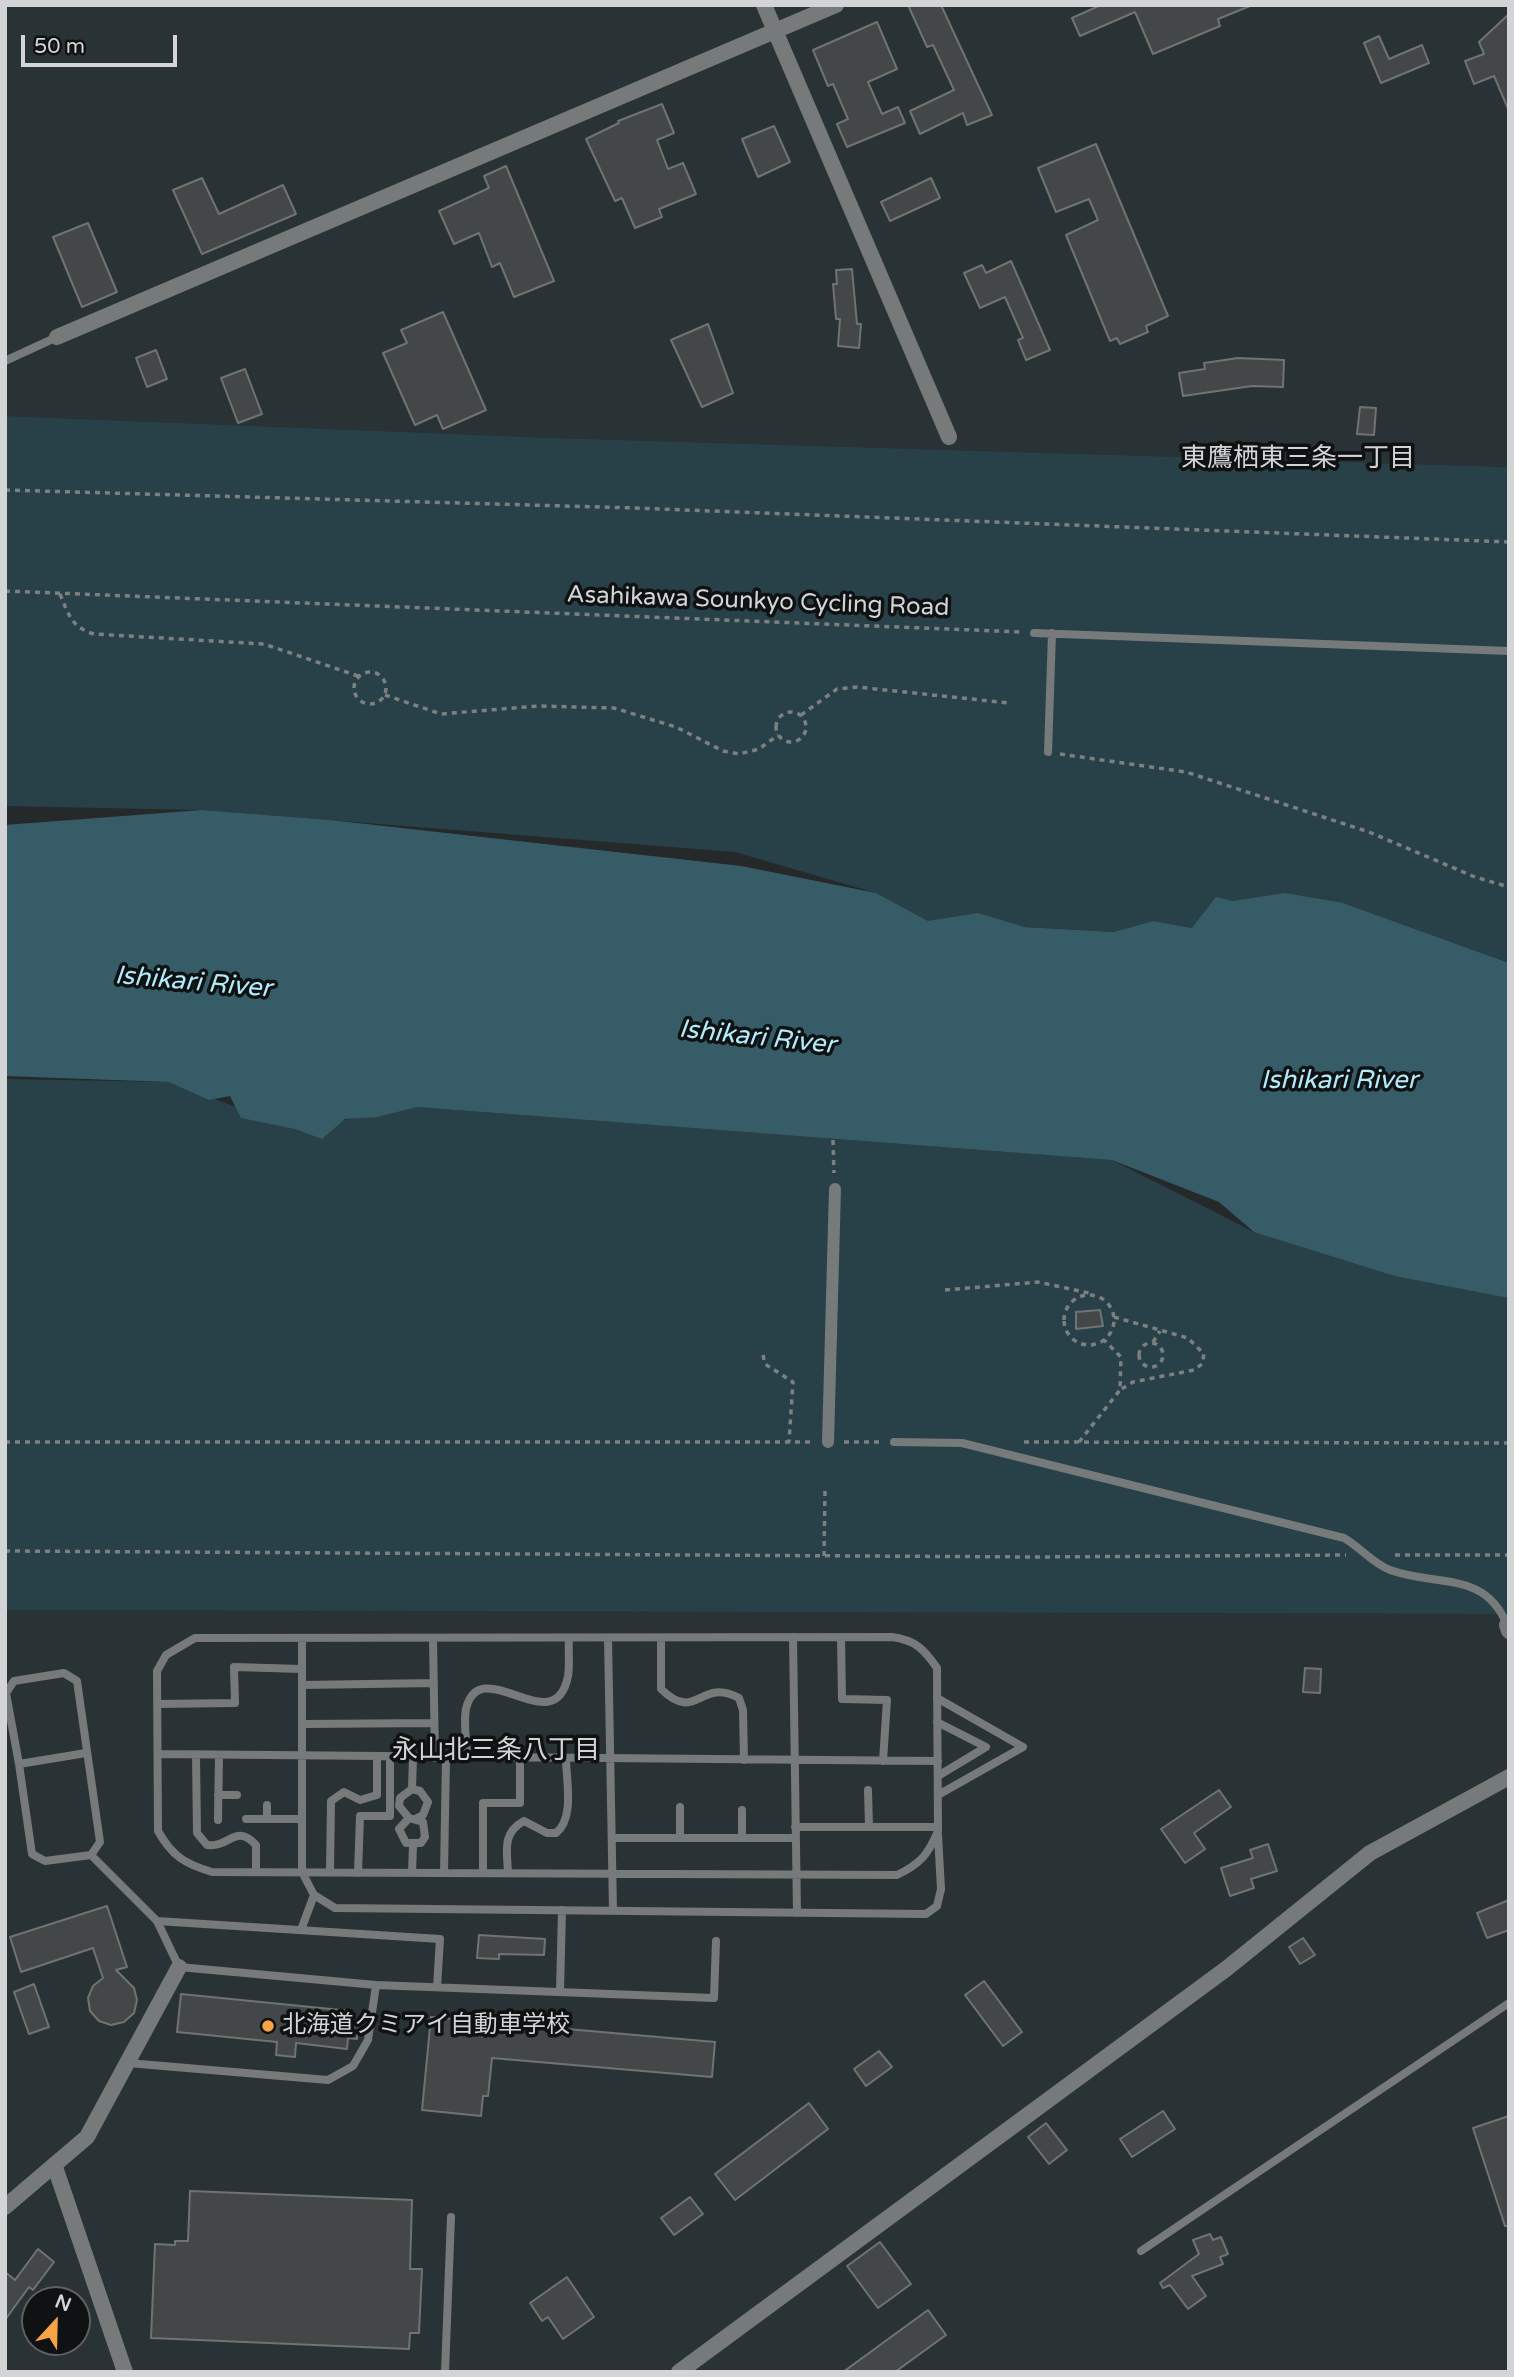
<!DOCTYPE html>
<html>
<head>
<meta charset="utf-8">
<style>
  body { margin:0 }
  #map { position:relative; width:1514px; height:2377px; overflow:hidden; background:#26292a; font-family:"Varela Round",sans-serif }
  canvas { display:block }
  .frame { position:absolute; inset:0; border:7px solid #d2d4d5; pointer-events:none }
  .north { position:absolute; left:21px; top:2286px; width:70px; height:70px; box-sizing:border-box; background:#101112; border:2px solid #5e5f60; border-radius:50%; rotate:22deg; font-size:19px; font-weight:700; line-height:28px; text-align:center; color:#d2d4d5 }
  .north::after { content:''; display:block; margin:auto; width:24px; height:32px; background:#f5a345; clip-path:polygon(50% 0,100% 100%,50% 72%,0 100%) }
  .scale { position:absolute; left:21px; top:35px; width:156px; height:32px; box-sizing:border-box; border:4px solid #d2d4d5; border-top:0; padding-left:9px; font-size:21px; line-height:24px; white-space:nowrap; color:#d2d4d5; -webkit-text-stroke:5px #101112; paint-order:stroke }
</style>
</head>
<body>
<div id="map">
<canvas width="1514" height="2377"></canvas>
<div class="frame"></div>
<div class="north">N</div>
<div class="scale">50 m</div>
</div>
<script>
const g = document.querySelector('canvas').getContext('2d');
g.lineJoin = 'round';
function paint(path, color) { g.fillStyle = color; g.fill(path, 'evenodd'); }
function stroke(path, color, width, dash) { g.strokeStyle = color; g.lineWidth = width; g.lineCap = dash ? 'butt' : 'round'; g.setLineDash(dash || []); g.stroke(path); }
function drawText(font, color, halo, rows, align = 'center') {
  g.font = font + ' "Varela Round","Noto Sans JP",sans-serif'; g.lineWidth = 7; g.setLineDash([]); g.textBaseline = 'middle'; g.strokeStyle = halo; g.fillStyle = color; for (const [text, x, y, turn = 0] of rows) {
    g.save(); g.translate(x, y); g.rotate((+turn || 0) * Math.PI / 180); g.textAlign = isNaN(turn) ? turn : align; if (halo) g.strokeText(text, 0, 0); g.fillText(text, 0, 0); g.restore();
  }
}
const built = new Path2D(`
  M5 5H1509V467L554 438 5 416Z
  M5 1610 1509 1614V2372H5ZM35 2300H77V2342H35Z`);
const green = new Path2D(`
  M5 416 554 438 1509 467V963L1343 903 1192 928 1153 921 1114 932 928 921 876 893 735 852 202 810 5 806Z
  M5 1079 169 1082 295 1129 417 1107 1112 1160 1254 1232 1509 1296V1614L5 1610Z`);
const water = new Path2D(`
  M202 810 330 820 741 866 876 893 928 921 978 913 1024 927 1114 932 1153 921 1192 928 1216 897 1233 901 1285 893 1343 903 1509 963V1298L1395 1276 1254 1232 1219 1202 1112 1160 417 1107 377 1117 345 1119 322 1139 295 1129 241 1118 230 1096 209 1100 169 1082 5 1076V825Z`);
const building = new Path2D(`
  M908 5H941L992 115 967 125 963 113 920 134 910 111 954 90 933 45 927 47Z
  M1101 5H1250V6L1218 19 1220 26 1153 54 1135 12 1080 36 1072 18Z
  M1509 14V111L1494 76 1474 84 1465 61 1484 54 1479 42Z
  M877 22 897 69 868 82 882 114 898 107 905 123 847 147 837 124 848 119 833 84 828 86 813 50Z
  M1379 36 1389 59 1422 45 1429 63 1381 83 1364 43Z
  M662 104 674 133 657 140 668 169 683 163 696 194 659 209 662 217 635 228 622 198 615 201 586 139 619 123 618 121Z
  M774 126 790 162 758 177 742 139Z
  M1096 144 1168 316 1146 326 1148 332 1120 344 1117 338 1110 341 1066 235 1098 220 1089 199 1056 212 1038 168Z
  M506 166 554 281 514 297 500 263 492 267 479 233 454 244 439 211 489 188 484 176Z
  M202 178 219 214 283 185 296 214 202 254 173 190Z
  M931 178 940 198 890 221 881 202Z
  M88 223 117 292 82 307 53 237Z
  M1011 261 1050 350 1026 360 1018 340 1023 338 1005 297 980 308 964 273 982 265 986 273Z
  M852 269 857 324H861L859 348 838 346 840 319H836L833 284H837L836 270Z
  M443 312 486 410 443 429 437 415 415 425 383 353 407 343 401 330Z
  M708 324 733 393 702 407 671 340Z
  M156 350 167 379 147 387 136 358Z
  M1238 358 1284 360 1283 387 1252 386 1183 396 1179 373 1205 369 1204 363Z
  M245 369 262 414 238 423 221 378Z
  M1360 407 1376 408 1374 435 1357 434Z
  M1100 1310 1103 1326 1076 1329V1312Z
  M1305 1668 1321 1669 1320 1693 1303 1692Z
  M1219 1790 1231 1807 1194 1833 1205 1849 1185 1863 1161 1829Z
  M1268 1844 1277 1871 1251 1879 1254 1888 1230 1896 1221 1868 1253 1858 1250 1850Z
  M1509 1900V1930L1487 1938 1477 1913Z
  M107 1906 127 1967 116 1970 134 1988 137 2000 134 2013 124 2022 111 2025 99 2021 90 2011 88 1998 93 1986 103 1978 93 1948 21 1972 10 1937Z
  M479 1935 545 1939 544 1955 499 1954V1959L477 1958Z
  M1303 1938 1315 1955 1300 1964 1289 1947Z
  M984 1981 1022 2032 1003 2046 965 1995Z
  M34 1984 49 2027 29 2034 14 1992Z
  M181 1994 351 2011 350 2019 359 2020 357 2039 348 2038 347 2049 296 2043 295 2057 276 2055 277 2042 177 2032Z
  M431 2017 715 2042 712 2077 492 2058 488 2096H483L481 2116 422 2110Z
  M879 2051 892 2067 866 2086 854 2069Z
  M809 2103 828 2129 735 2200 715 2174Z
  M1163 2111 1175 2129 1132 2157 1120 2139Z
  M1509 2116V2226H1505L1473 2128Z
  M1046 2123 1067 2150 1049 2164 1028 2137Z
  M190 2191 412 2200 410 2269H422L419 2333H410L409 2349 151 2338 155 2244 175 2245V2241H188Z
  M690 2197 703 2214 674 2235 661 2218Z
  M1210 2234 1213 2240 1221 2237 1228 2254 1220 2257 1223 2264 1192 2276 1206 2296 1188 2309 1170 2285 1163 2288 1160 2283 1199 2254 1193 2240Z
  M880 2242 911 2284 878 2308 847 2266Z
  M38 2249 54 2262 33 2290 29 2287 5 2320V2272L15 2280Z
  M567 2277 594 2317 563 2339 548 2317 542 2321 530 2303Z
  M928 2310 946 2335 895 2372H843Z`);
const path = new Path2D(`
  M5 490 635 508 1509 542
  M5 591 1022 632
  M60 594C69 615 71 627 94 634L264 644 358 676
  M354 688a16 16 0 1 1 32 0a16 16 0 1 1-32 0Z
  M385 695 441 714 538 706 614 708 676 727 723 751 739 754 759 749 778 735
  M776 727a15 15 0 1 1 30 0a15 15 0 1 1-30 0Z
  M801 715 837 689 857 687 1009 703
  M1060 754 1186 772 1369 832 1475 877 1509 887
  M833 1140 834 1173
  M945 1290 1038 1282 1089 1293
  M1064 1320a25 25 0 1 1 50 0a25 25 0 1 1-50 0Z
  M1114 1317 1188 1338 1204 1354 1202 1364 1194 1370 1133 1382 1120 1390
  M1153 1342 1160 1331
  M1139 1355a12 12 0 1 1 24 0a12 12 0 1 1-24 0Z
  M763 1355 765 1364 793 1382 789 1442
  M5 1442H812
  M844 1442H882
  M1024 1442 1509 1443
  M1079 1442 1120 1390 1121 1357 1104 1340
  M5 1551 1035 1557 1346 1555
  M1395 1555H1509
  M824 1556 825 1491`);
const service = new Path2D(`
  M5 361 57 337
  M1034 633 1509 651
  M1048 752 1052 633
  M894 1442 962 1443 1344 1538C1360 1547 1372 1563 1390 1570 1436 1587 1485 1570 1507 1625
  M793 1637 797 1913
  M841 1637 842 1699 887 1700 883 1761
  M892 1637C915 1640 924 1649 937 1668L938 1831C928 1855 920 1864 897 1875L212 1872C185 1864 172 1856 158 1831L157 1671 166 1655 195 1638Z
  M302 1638V1872L314 1895 335 1908 926 1914 937 1906 941 1889 938 1835
  M608 1638 613 1911
  M661 1638V1689C697 1724 699 1677 739 1698L743 1710 744 1760
  M433 1639 435 1758
  M302 1685 434 1683
  M937 1698 1023 1747 938 1795
  M158 1704 235 1703 234 1667 302 1669
  M937 1722 986 1747 938 1776
  M303 1724 434 1723
  M158 1754 938 1761
  M196 1755 197 1833 207 1845C230 1848 235 1823 256 1845V1872
  M467 1758C467 1743 463 1724 466 1709 480 1650 555 1744 568 1676 570 1664 568 1651 569 1638
  M19 1764 32 1854 45 1861 91 1855 100 1842 77 1681 64 1673 14 1681 6 1693 19 1764 86 1753
  M412 1789 413 1757
  M868 1790 869 1827
  M218 1795H237
  M267 1805V1819
  M409 1818 399 1829 406 1843H421L425 1837 423 1822 409 1818 399 1806 400 1798 412 1789 420 1791 428 1802 423 1815 417 1818
  M246 1819H302
  M218 1820 219 1755
  M795 1827H938
  M612 1838H795
  M680 1838V1807
  M742 1838V1810
  M91 1855 157 1921 179 1967 376 1985 714 1998 716 1941
  M330 1872 331 1801 344 1792 360 1800 377 1795V1757
  M358 1873 360 1816H390V1757
  M412 1873 413 1845
  M444 1873 446 1758
  M483 1873V1803H520V1758
  M508 1873C507 1850 502 1833 524 1821L547 1833H556C575 1818 566 1780 566 1758
  M157 1921 440 1939 437 1987
  M301 1930 314 1895
  M560 1992 562 1910
  M128 2063 328 2080 353 2066 368 2040 376 1985
  M1141 2251 1509 2003
  M445 2372 451 2217`);
const pedestrian = new Path2D(`
  M828 1442 835 1189`);
const minor = new Path2D(`
  M764 5 949 437
  M57 337 836 5
  M1507 1625 1509 1631
  M55 2167 125 2372
  M5 2207 87 2137 179 1967
  M679 2372 1226 1969 1370 1853 1509 1777`);
const markers = [
  [268,2026,7,"#f5a345"]
];
const streetNames = [
  ["Asahikawa Sounkyo Cycling Road",758,602,2]
];
const poiNames = [
  ["北海道クミアイ自動車学校",282,2026]
];
const neighbourhoodNames = [
  ["東鷹栖東三条一丁目",1298,459],
  ["永山北三条八丁目",496,1751]
];
const waterNames = [
  ["Ishikari River",193,983,5],
  ["Ishikari River",757,1038,6],
  ["Ishikari River",1339,1081]
];
paint(built, '#293336');
paint(green, '#284148');
paint(water, '#365d67');
paint(building, '#434748');
stroke(building, '#6f7374', 2);
stroke(path, '#7d8081', 3.5, [5, 5]);
stroke(service, '#767a7b', 8);
stroke(pedestrian, '#767a7b', 12);
stroke(minor, '#767a7b', 16);
for (const [x, y, r, color] of markers) { const dot = new Path2D(); dot.arc(x, y, r, 0, 2 * Math.PI); g.fillStyle = color; g.fill(dot); stroke(dot, '#101112', 2.5); }
drawText('24px', '#d2d4d5', '#101112', streetNames);
drawText('24px', '#d2d4d5', '#101112', poiNames, 'left');
drawText('26px', '#d2d4d5', '#101112', neighbourhoodNames);
drawText('italic 26px', '#b1ebfa', '#101112', waterNames);
</script>
</body>
</html>
